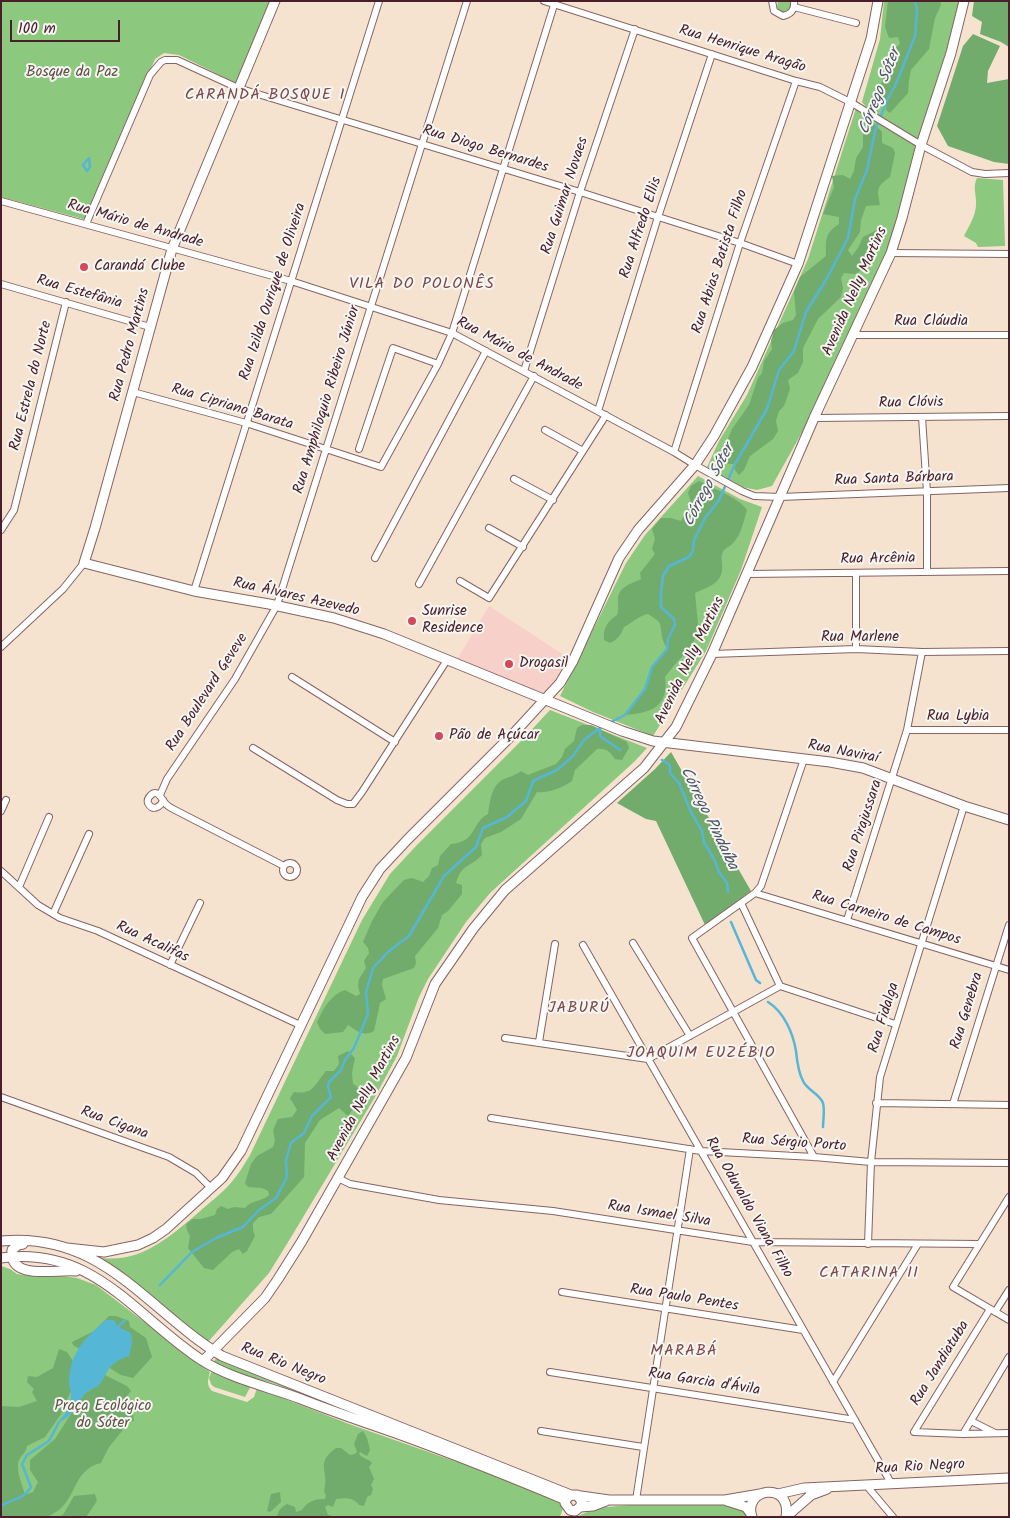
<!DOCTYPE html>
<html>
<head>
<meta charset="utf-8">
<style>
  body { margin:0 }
  #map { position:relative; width:1010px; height:1518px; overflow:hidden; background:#f5e3cf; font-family:Kalam,sans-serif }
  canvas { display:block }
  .frame { position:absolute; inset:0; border:2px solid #4a1f2b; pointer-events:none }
  .scale { position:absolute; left:10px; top:20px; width:110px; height:22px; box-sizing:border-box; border:2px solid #4a1f2b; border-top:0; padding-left:6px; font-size:15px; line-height:18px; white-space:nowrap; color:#4a1f2b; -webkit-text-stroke:4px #f6f6f2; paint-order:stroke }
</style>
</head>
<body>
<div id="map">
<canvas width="1010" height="1518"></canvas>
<div class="frame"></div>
<div class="scale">100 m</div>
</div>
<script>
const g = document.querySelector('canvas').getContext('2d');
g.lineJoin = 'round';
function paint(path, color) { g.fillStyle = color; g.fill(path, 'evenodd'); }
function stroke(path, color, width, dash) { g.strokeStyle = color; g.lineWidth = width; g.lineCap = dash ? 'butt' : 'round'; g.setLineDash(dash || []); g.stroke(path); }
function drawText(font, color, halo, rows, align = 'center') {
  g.font = font + ' Kalam,sans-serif'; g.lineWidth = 4; g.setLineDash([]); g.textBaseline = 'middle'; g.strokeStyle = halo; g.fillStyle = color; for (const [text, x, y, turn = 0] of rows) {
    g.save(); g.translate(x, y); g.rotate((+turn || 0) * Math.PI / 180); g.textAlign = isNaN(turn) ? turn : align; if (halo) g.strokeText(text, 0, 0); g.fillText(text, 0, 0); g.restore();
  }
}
const built = new Path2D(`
  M489 606 573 661 546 700 455 663Z`);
const green = new Path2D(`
  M1 1H273L238 84 179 55 164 53 155 59 87 220 1 197Z
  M778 1H791L790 10C784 13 781 13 777 8Z
  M884 1H960L948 50 919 136 888 251 810 418 772 486 757 490 742 487 707 467 719 441 747 395 808 259 857 105 870 111 862 102 880 39Z
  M977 178 1003 180 1005 246 978 247 976 243 964 236C969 226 975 217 976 206 977 196 972 187 977 178Z
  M698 476 740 499 762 507 741 570 706 651 653 736 593 712 560 696 626 563 645 535Z
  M550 710 647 748 634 762 490 893 466 922 428 979 419 997 397 1056 375 1097 293 1234 269 1273 208 1342 136 1283 102 1258C141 1263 171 1236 199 1212 209 1203 221 1194 230 1184 238 1175 244 1165 250 1155L362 920 390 874 416 846 523 739Z
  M1 1266 10 1269 17 1274 37 1277 62 1276 77 1278 96 1285 210 1372C208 1380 206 1385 212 1391L247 1402 254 1397 257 1388 349 1424 514 1482 562 1501 563 1508 560 1517H1Z
  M217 1357 358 1415 376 1421 351 1417 275 1384 255 1378 245 1397 214 1387 211 1384 209 1378 213 1368 211 1366Z
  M730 1503 744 1511 747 1517H576L596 1508 642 1504Z`);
const forest = new Path2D(`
  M888 1H940L941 5 935 18 929 49 911 70 909 80 908 93 890 113 886 110 887 100 883 99 879 103 876 99 882 81 888 69 891 52 900 44 898 37 889 38 885 27Z
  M974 1H1009V47L1001 42 980 34 982 22 972 16Z
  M973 34 1000 46 988 71 987 83 1009 79V164L994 162 948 146 937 126 963 46Z
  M863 116 872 121 882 132V143L893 148 895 153 890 177C876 187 877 189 880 205L866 206 861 220 860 232 848 250 852 256 858 248 863 237 877 230 870 240 864 261 859 272 855 274 844 273 841 278 843 288 841 297 818 319 803 348V362L798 373 788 380 790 389 784 406 779 411 776 421 778 431 773 439 750 456 744 470 739 475 735 470 734 464H726L722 467V453L732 429 749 405 758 378 762 373 764 361 772 349 771 341 774 330 783 323 793 320 796 315 794 292 800 277 826 256C826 240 824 234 839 224V217L823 214 834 187 832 176 843 175 850 179 854 171 856 158 863 147Z
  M699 481C712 488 738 497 747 510 743 522 742 534 733 543 731 546 727 547 724 550 720 556 722 559 722 565 724 583 708 587 695 593L698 624 693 645 676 663 665 677C669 707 651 713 625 715L645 689 652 667 667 649C665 645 663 641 662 637 660 621 662 623 648 614 638 616 632 623 624 627 621 635 618 639 610 643L604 640C603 628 607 622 617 615 619 609 618 605 618 599 618 587 631 584 641 579L640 573 655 554 652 549 655 539 652 529 661 518H671L681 521 686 512 692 505 688 493 691 486Z
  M582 725H591L627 742 629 748 622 760 615 759C610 752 607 748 597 749L575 770 572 781C564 787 546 794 537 792L521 819 501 832 485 838 481 844 482 855C470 868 462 863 456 883L462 885V894L448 911 442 915 438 928 415 956 416 963 414 968 383 979 382 985 386 999 380 1003 374 1031C363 1037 357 1031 348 1025L343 1032 325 1034 320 1029 317 1022C324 1008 330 995 345 990L356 996 360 994 358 986 359 979 366 968 364 961 369 953 368 948 363 942 372 921 383 902 404 880 412 878 423 882 429 876 432 868 438 865 440 856 451 844C477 842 471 823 488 814 490 802 491 787 502 780 508 777 515 776 521 771L528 775 556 764 562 757 565 749 574 741 577 728Z
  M671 752 751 891 705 925 656 821 646 819 617 803 655 769Z
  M348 1051 355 1058 352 1073 353 1084 359 1088 362 1094C355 1101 355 1108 348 1116L339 1108 320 1120 305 1143 304 1177 271 1214 259 1217 253 1223V1230L255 1236 247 1251 243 1254 239 1249 232 1252 213 1270 204 1268 188 1248 190 1236 187 1230 186 1224 193 1219H201L215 1215 217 1209 221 1206 228 1209 234 1207 245 1208C251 1200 262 1202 269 1195L268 1191 262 1188 248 1187 245 1183 251 1164 257 1156 273 1147 275 1141 273 1130 278 1119 292 1117 297 1110 290 1098 294 1092C314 1095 314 1085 326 1071H334L339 1064 338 1056Z
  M109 1316H116L129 1321 130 1327 146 1338 152 1357 133 1378 121 1375 73 1345 72 1342 94 1331Z
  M59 1349 67 1352 73 1361 71 1369V1391L61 1414 45 1437 27 1446C26 1453 22 1454 19 1460 15 1470 23 1486 25 1495L33 1492 38 1482 30 1470V1460L55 1439 83 1395 100 1383 105 1375 127 1386 131 1391 121 1403V1410L124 1413 128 1404 132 1406 134 1421 124 1424 122 1431 109 1447 101 1463C70 1470 79 1503 49 1516 42 1518 10 1517 1 1517V1406L19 1407 37 1401 32 1392 34 1389 27 1382 28 1376 37 1377 53 1368Z
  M363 1431 367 1438 370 1450 367 1456 360 1452 359 1454C363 1459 369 1459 372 1463L369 1467 374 1479 371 1485 373 1489 371 1495 367 1497 364 1506 359 1505C353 1497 345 1498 336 1499L333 1507 328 1505 325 1507 328 1515 336 1517H277C278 1510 282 1507 287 1504L295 1507 296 1512 302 1510C307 1502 314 1499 325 1499L326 1496 324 1491C330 1470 314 1464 336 1448H341L350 1455 355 1454 357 1452 354 1444 358 1434Z
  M280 1492 281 1502 270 1512 267 1511 271 1494Z
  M95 1494 97 1501 86 1517H59L63 1515 74 1496Z`);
const water = new Path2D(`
  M106 1320H114L118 1327 131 1333 132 1344 129 1356C118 1359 110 1365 105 1375 103 1378 102 1383 99 1385 95 1389 89 1389 86 1393 75 1404 73 1418 57 1423 66 1414 71 1406 71 1393 71 1389 68 1385 69 1382 70 1352 85 1338 106 1320Z`);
const stream = new Path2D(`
  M89 158 90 167 87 171 83 165Z
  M609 723 625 715 645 689 652 667 667 649 668 639 675 625 674 619 661 607V593L663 576 669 566 689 557 693 551 694 540 705 518 719 500 735 464 767 409 779 370 794 351 806 312 827 278 848 238 855 199 867 170 875 131 887 100 896 84 915 36 917 10 915 1
  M600 728V736L620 750
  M662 760 670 765V773L679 783 691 812 702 831 704 842 715 861 719 872 727 883 728 892
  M731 922 756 980 760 983
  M768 1002C784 1012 793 1033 796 1051 797 1061 798 1072 803 1081 807 1090 820 1094 823 1103 825 1110 823 1120 823 1127
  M160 1285 192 1252 216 1238 243 1227 259 1210 276 1198 287 1177 286 1160 291 1143 304 1133 312 1116 331 1097 328 1087 329 1082 341 1070 345 1060 354 1048 368 1014 366 992 373 968 389 951 409 936 444 876 476 847 483 828 507 817 526 801 533 781 557 770 573 756 584 740 602 726
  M117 1328 125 1320
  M1 1506C14 1498 23 1500 31 1487L22 1464 27 1455 49 1441 59 1422`);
const street = new Path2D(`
  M544 1 796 81 820 87 852 103 921 145 972 172 985 174 1009 173
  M772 1 774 11 783 16C791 14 795 10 794 1
  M794 7 856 23
  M1 201 291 281 452 333 674 452 695 465 742 491 754 496 780 497 1009 488
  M86 224 150 75 161 62 165 60H177L238 88 580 192 740 243 798 264
  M891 253 1009 254
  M1 284 150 327
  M853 335H1009
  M524 371 580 192 635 29
  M133 392 246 423 381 467 438 364 452 333 554 5
  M598 411 658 217 712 54
  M922 417 927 492V571
  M814 418 1009 416
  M545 430 583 451
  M359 449 393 348 438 364
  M674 452 740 243 796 81
  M514 479 553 500
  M489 528 523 547
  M1 530 14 510 66 302
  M375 558 486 351
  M856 573V649
  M747 574 1009 571
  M460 581 489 598 606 415
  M419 584 534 376
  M194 591 379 1
  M1 647 63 589 84 563
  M712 654 856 649 922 652 1009 651
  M292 677 395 742
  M907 730H1009
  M253 748 337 800 347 804H353L362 792 447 660
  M804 759 761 886 755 893 692 938 814 1157
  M160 795 167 779 235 679 277 605 467 1
  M163 800C161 807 152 812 148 803 147 800 148 798 150 796 157 788 161 798 165 803 167 806 171 808 175 810L284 866
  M1 811 6 800
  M283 870a7 7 0 1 1 14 0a7 7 0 1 1-14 0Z
  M1 871 38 905 60 918 98 931 300 1025
  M19 887 49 817
  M755 893 1009 970
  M741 903 780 986
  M53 914 89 834
  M847 920 907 730 922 652
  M633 943 690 1036
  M583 945 891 1483
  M170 965 200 903
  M780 986 895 1024
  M505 1038 648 1059 780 986
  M539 1042 555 944
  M1 1097 169 1157 196 1173 211 1188
  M876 1103 1009 1105
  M953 1104 1009 925
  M491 1118 701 1151 814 1157 871 1162 1009 1163
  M338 1178 350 1184 439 1200 553 1211 753 1242 979 1244
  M1009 1197 953 1287 1009 1320
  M868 1244 871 1162 880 1077 964 806
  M562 1292 803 1330
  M990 1309 914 1432 963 1434 1009 1433
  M995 1312 1009 1290
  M550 1372 855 1420
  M833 1382 918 1244
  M971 1421 995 1433
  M541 1431 643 1447
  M963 1434 1009 1357
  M866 1485 893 1517
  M636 1500 690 1149`);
const secondary = new Path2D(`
  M275 1 172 249 95 528 84 563 194 591 269 604 334 618 384 634 622 731 653 741 830 762 863 768 964 806 1009 820
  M1 1241C103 1231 146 1310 222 1356L571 1495
  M23 1244 18 1245 12 1250C9 1281 55 1269 76 1271
  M67 1248 104 1252 138 1245 153 1238 166 1229 222 1178 241 1151 354 914 362 897 380 869 408 839 514 733 560 683 573 661 619 558 638 530 695 465 714 436 752 367 798 264 871 39 878 1
  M1 1258C94 1245 135 1317 203 1361 232 1379 269 1387 301 1399 334 1412 367 1423 401 1435 456 1455 511 1477 566 1500
  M203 1361 265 1298 278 1279 302 1241 406 1058 435 984 473 929 505 890 644 768 676 727 712 654 814 418 891 253 902 218 921 145 951 53 964 1
  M778 1494 804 1488 1009 1478
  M577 1495 582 1502 580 1507 575 1511 570 1510 565 1503C566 1498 569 1495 574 1495L609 1500H725L760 1494
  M727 1501 746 1507 751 1514
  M580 1507 593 1506 606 1501
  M752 1517C742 1488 792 1480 786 1517
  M786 1517 811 1495 827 1489`);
const markers = [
  [84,267,5,"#d1495b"],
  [412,621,5,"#d1495b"],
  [509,664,5,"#d1495b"],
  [439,736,5,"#d1495b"]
];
const streetNames = [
  ["Rua Henrique Aragão",742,50,17],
  ["Rua Diogo Bernardes",485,150,17],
  ["Rua Guimar Novaes",566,196,-72],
  ["Rua Mário de Andrade",135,225,16],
  ["Rua Alfredo Ellis",642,228,-72],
  ["Rua Abias Batista Filho",721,262,-72],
  ["Rua Izilda Ourique de Oliveira",274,292,-72],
  ["Avenida Nelly Martins",856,292,-66],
  ["Rua Estefânia",79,293,16],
  ["Rua Cláudia",931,322],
  ["Rua Pedro Martins",131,345,-75],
  ["Rua Mário de Andrade",519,355,28],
  ["Rua Estrela do Norte",32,386,-76],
  ["Rua Amphiloquio Ribeiro Júnior",328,400,-73],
  ["Rua Clóvis",911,404,-1],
  ["Rua Cipriano Barata",232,408,17],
  ["Rua Santa Bárbara",894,480,-2],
  ["Rua Arcênia",878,560,-1],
  ["Rua Álvares Azevedo",296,598,13],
  ["Rua Marlene",860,638],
  ["Avenida Nelly Martins",691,661,-64],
  ["Rua Boulevard Geveve",208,693,-57],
  ["Rua Lybia",958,717],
  ["Rua Naviraí",843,753,11],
  ["Rua Pirajussara",864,826,-72],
  ["Rua Carneiro de Campos",886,919,17],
  ["Rua Acalifas",152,943,25],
  ["Rua Genebra",968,1011,-73],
  ["Rua Fidalga",885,1018,-73],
  ["Avenida Nelly Martins",365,1099,-62],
  ["Rua Cigana",114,1124,20],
  ["Rua Sérgio Porto",794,1144,4],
  ["Rua Oduvaldo Viana Filho",748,1208,60],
  ["Rua Ismael Silva",659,1215,9],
  ["Rua Paulo Pentes",684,1299,9],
  ["Rua Jandiatuba",941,1364,-58],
  ["Rua Rio Negro",283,1365,22],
  ["Rua Garcia d'Ávila",704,1383,9],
  ["Rua Rio Negro",920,1468,-3]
];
const parkNames = [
  ["Bosque da Paz",72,73],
  ["Praça Ecológico",103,1407],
  ["do Sóter",103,1424]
];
const poiNames = [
  ["Carandá Clube",94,267],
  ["Sunrise",422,612],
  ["Residence",422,629],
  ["Drogasil",519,664],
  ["Pão de Açúcar",449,736]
];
const waterNames = [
  ["Córrego Sóter",881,92,-69],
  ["Córrego Sóter",710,486,-62],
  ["Córrego Pindaíba",708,819,64]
];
const neighbourhoodNames = [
  ["CARANDÁ BOSQUE I",265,96],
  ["VILA DO POLONÊS",422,285],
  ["JABURÚ",579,1009],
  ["JOAQUIM EUZÉBIO",701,1054],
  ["CATARINA II",869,1274],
  ["MARABÁ",684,1352]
];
paint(built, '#f7d0c9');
paint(green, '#8cc87d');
paint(forest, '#71ac6c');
paint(water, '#56b6d5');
stroke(stream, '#56b6d5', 2.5);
stroke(street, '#866464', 8);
stroke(secondary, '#866464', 11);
stroke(street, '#fff', 6);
stroke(secondary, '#fff', 9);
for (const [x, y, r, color] of markers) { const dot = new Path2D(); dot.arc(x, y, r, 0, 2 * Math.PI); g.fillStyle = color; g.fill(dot); stroke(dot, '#f6f6f2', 2); }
drawText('15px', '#4a1f2b', '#f6f6f2', streetNames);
drawText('15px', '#5e5244', '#f6f6f2', parkNames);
drawText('15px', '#4a1f2b', '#f6f6f2', poiNames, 'left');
drawText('italic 16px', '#4e5466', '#f6f6f2', waterNames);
g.letterSpacing = '1px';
drawText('16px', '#7e4849', '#f6f6f2', neighbourhoodNames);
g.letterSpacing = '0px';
</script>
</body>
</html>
